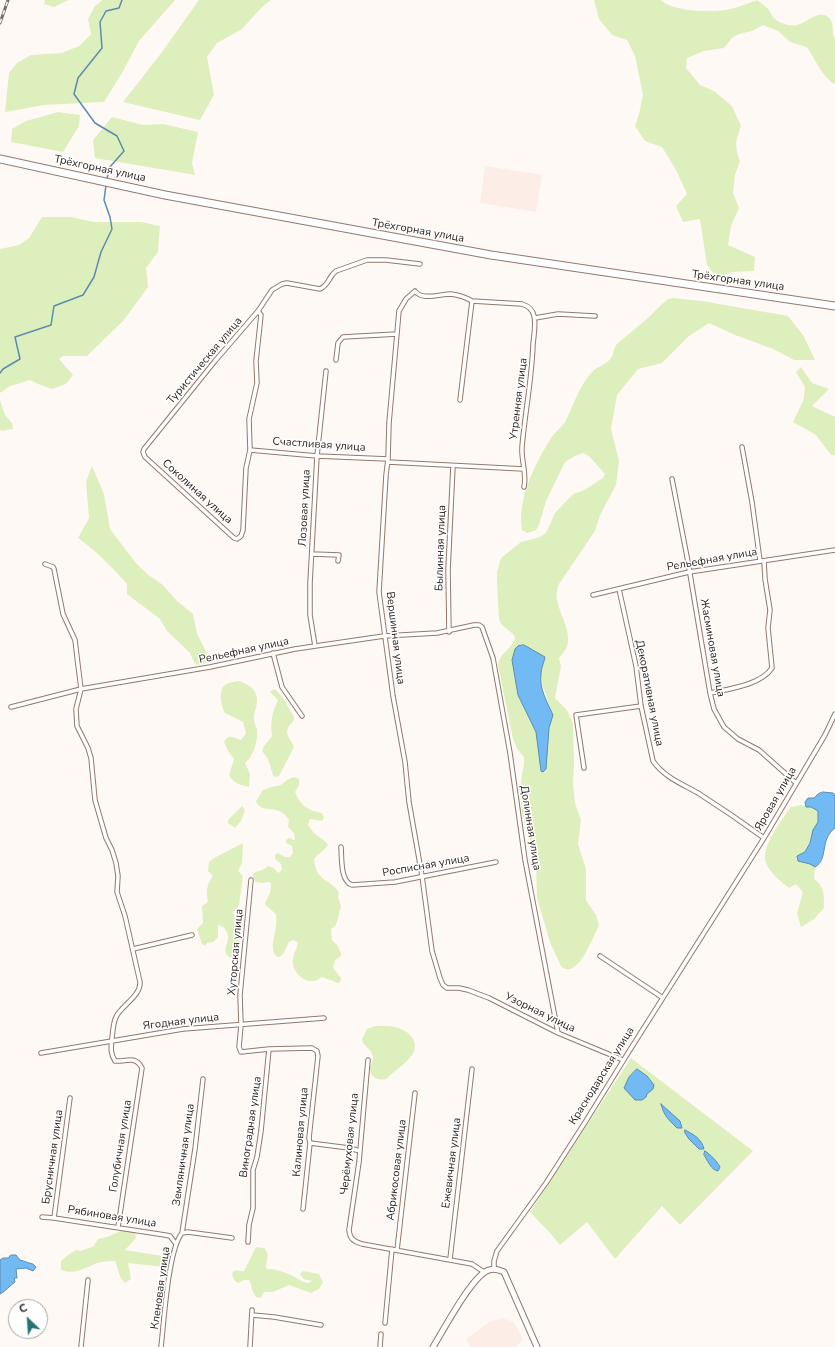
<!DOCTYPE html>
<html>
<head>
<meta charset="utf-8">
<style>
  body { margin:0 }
  #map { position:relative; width:835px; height:1347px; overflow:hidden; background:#fff9f6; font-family:"Nunito Sans",sans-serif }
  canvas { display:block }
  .north { position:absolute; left:8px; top:1299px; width:40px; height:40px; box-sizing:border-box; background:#fff; border:1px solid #a9a4a3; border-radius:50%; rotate:335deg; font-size:11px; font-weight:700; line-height:16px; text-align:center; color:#271c18 }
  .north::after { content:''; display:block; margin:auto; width:14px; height:18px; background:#287270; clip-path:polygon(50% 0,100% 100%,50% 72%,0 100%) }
</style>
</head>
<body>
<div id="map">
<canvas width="835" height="1347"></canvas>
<div class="north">С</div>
</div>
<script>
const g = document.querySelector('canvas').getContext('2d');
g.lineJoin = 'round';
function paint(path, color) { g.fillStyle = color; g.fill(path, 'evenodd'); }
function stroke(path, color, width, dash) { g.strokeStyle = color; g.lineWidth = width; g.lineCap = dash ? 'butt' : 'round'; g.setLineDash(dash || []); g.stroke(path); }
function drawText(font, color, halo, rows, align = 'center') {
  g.font = font + ' "Nunito Sans",sans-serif'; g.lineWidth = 3; g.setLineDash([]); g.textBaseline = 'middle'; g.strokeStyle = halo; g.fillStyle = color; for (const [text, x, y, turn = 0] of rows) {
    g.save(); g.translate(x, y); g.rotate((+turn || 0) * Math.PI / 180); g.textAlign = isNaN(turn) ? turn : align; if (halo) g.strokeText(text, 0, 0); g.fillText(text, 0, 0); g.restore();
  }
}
const built = new Path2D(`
  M485 166 542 175 536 212 480 203Z
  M502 1318 514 1322 523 1340 515 1347H470L466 1339 489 1322Z`);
const green = new Path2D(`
  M45 0H69L54 7 44 4Z
  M103 0H175L139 41 122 73 104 102 44 105 5 112 9 73 17 63 31 55 62 53 79 46 91 34 88 19 95 6Z
  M199 0H271L262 7 242 29 217 43 207 57 214 95 200 120 123 102 162 52Z
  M594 0H661C672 12 715 13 730 9 739 7 748 3 757 0 760 3 764 5 767 8 770 10 771 15 774 18 779 23 791 27 797 25 807 23 819 8 829 18 835 24 831 33 835 39V84C824 79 814 58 807 47L790 42 778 31 763 25 752 31 739 34 732 38 724 48 704 51 687 58 686 68 700 85 714 91 732 106 741 126C736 141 734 145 740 161L735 175 733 193 739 208 731 226 728 245 755 257 754 271 732 272 717 278 707 265 700 219 683 222 676 206 687 194 676 170 662 147 645 141 635 126 639 114 643 95 635 56 627 40 612 35 599 19Z
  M58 112 80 115 79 126 63 152 11 142 12 129 26 121Z
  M112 117 143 125 163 124 198 132 192 163 195 175 95 158 93 140Z
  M42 217H71L94 222H141L160 226 158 252 146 268 148 287 124 320 87 356H63L59 359 73 375 66 384 52 389 38 384 30 380 10 386 0 393V249L19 245 29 238Z
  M673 298 702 301 788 316 803 335 815 360H794L773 349 735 335 709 323 689 336 662 363 638 369 617 395 611 429 619 461 616 485 600 515 595 531 559 584C550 603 570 622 568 641 568 648 563 653 559 658L561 666 555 698 567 710 573 724 574 762 573 785 575 803 581 820 578 844 586 869V900L596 915 599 925C594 935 577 982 561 966L550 942 537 898 536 866 532 855 533 847 527 832 522 812 520 791 522 774 524 764V757L517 749 513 739 498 665C499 654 511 649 515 639L514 635 501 624 499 619 497 583V572L501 558 521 542 540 537 546 533 555 513 573 494 584 490 603 478 605 474 589 456 583 453 575 456 565 462 546 501 539 525 536 530 527 533 522 530C517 499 535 464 551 438 555 432 561 428 565 422 574 405 578 388 591 373 596 367 606 365 611 358 614 354 613 349 617 344L649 317 661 305 668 299ZM542 655 545 658 541 672V680L553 717C545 729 547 754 546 769L541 771 536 732 529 717Z
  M801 367 812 383 829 389 812 406 835 417V455H831L816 435 793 422 803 401 805 387 796 372Z
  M0 400 5 415 12 423 13 429 1 431 0 429Z
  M92 466 104 494 110 529 135 562 147 574 163 585 177 601 193 614 197 634 206 651 209 661C205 663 199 666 195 664L190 653 167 631 160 619 127 594V584C112 567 96 551 78 538L89 518 86 482Z
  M238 681C253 685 260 693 256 708 255 712 253 716 254 720 254 723 256 726 257 729 258 741 254 756 245 763L250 774 249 787C241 785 234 784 229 775L234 759 228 751 224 742C229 733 233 738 241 740L246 733 243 722 225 713C221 706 218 690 225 685 229 682 234 682 238 681Z
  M275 689 283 698 294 717C294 722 292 722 289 726 284 735 291 739 294 747L279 776 275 777 273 775 268 759 262 751 264 746 272 736C270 723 272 712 278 700L270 692 272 690Z
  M294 777 299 779V785L295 792C301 806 307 810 322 813L324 817 322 821 310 819 308 825 314 833 326 842 328 845C324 851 318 854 314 859 316 882 329 878 339 892L338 897 341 906 337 922 335 926 331 929 332 940 337 945 341 953V956L335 960 333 968 341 978 340 982 338 983 322 977C319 979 316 981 313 981 301 982 291 969 293 958 294 953 297 948 298 943L296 941 293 940 289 942 283 954 279 957 276 956C269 947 276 934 276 924 277 921 276 917 276 914L265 905V903L270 893 271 884 269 882 262 883 256 882 253 878C253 872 255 872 260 871 263 870 265 868 268 866L274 868 278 873 282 870 281 864 275 859V855L278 853 285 857H290L293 853 292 846 286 843V840L289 838 294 840 295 839 294 833 288 827 289 820C286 816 284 813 279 811 272 808 259 811 256 801L263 790 268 788 281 785 287 780Z
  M801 805 811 807 818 811V822L813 830 810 843 805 852 803 861 810 864 815 867 814 879C825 886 824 897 824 908L813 920 801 927 797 913 803 892 796 884 789 888C781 882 770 873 766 863 760 848 782 819 791 807Z
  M242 806 245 810 241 821 235 828 228 823V820Z
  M243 843 242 863 238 871 243 876 239 905 233 913 236 921 239 942C235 947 235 953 231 958 220 952 229 944 228 936 228 933 225 929 223 927L218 925V937L213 942 207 943 205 946 202 944 197 929 203 923 202 906 208 902C206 892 206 885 213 876L208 871 209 862 214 858Z
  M375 1026C383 1026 395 1025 403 1030 413 1035 419 1045 412 1055 405 1065 394 1071 386 1079 379 1081 370 1078 370 1069 370 1063 375 1061 372 1054 370 1048 363 1046 362 1039L367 1029Z
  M631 1058 753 1151 680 1225 662 1206 615 1259 587 1222 560 1245 550 1233 530 1212Z
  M123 1230 135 1232 136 1238 125 1250 162 1256 169 1259 164 1267 128 1263 131 1279 125 1283C118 1277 119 1269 115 1261 110 1261 106 1261 101 1262 87 1266 76 1276 61 1270V1261L68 1255 76 1250 81 1251 94 1246 98 1239 107 1237Z
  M256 1247 264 1248C270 1254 267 1259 266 1267L267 1269C275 1269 285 1272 293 1276 298 1279 302 1282 308 1283L312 1281 304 1279 300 1274 303 1271 319 1274 323 1282 319 1289 311 1293 289 1285 273 1292H264L261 1298 256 1297C250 1289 253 1287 249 1280H244L238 1283 234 1280 232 1274C235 1267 238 1272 244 1271Z`);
const water = new Path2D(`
  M524 645 545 657C544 663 541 668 541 674 539 688 547 702 553 715L549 728 546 769 543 772 541 771 536 732 518 695 512 660 515 649 518 646Z
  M823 792 833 793 835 795V828C819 840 829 859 815 867L810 864 798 861 797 856 805 852 810 843 813 830 818 822V811L811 807H806L805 802 808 798H814L818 794Z
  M637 1069 647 1076 654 1085 653 1089 647 1094 646 1097 642 1100H635L624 1088 629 1077Z
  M661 1104 680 1121 682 1128H677C668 1119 664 1116 661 1104Z
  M685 1130C693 1134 702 1139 704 1149H699L689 1139 685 1133Z
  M705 1151C712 1156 716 1160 720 1167L718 1171C711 1170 708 1161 704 1155Z
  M11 1255H16L20 1260C25 1261 27 1263 33 1264L36 1267 33 1271 26 1268 16 1269 17 1278H14L15 1282C9 1286 6 1291 0 1294V1260L3 1258H8Z`);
const stream = new Path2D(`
  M107 179 109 168 124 151 117 136 95 123 74 94 78 78 102 48 100 22 106 11 119 8 122 0
  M0 373 3 369 20 359 15 337 51 325 54 306 83 295 94 277 101 252 112 229 110 217 104 200 106 185`);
const street = new Path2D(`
  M258 311 261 315 256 361 257 383 249 419 250 450 246 468 243 530 241 536 237 539 234 538 145 457 143 452 144 449 215 361 258 311 272 290 282 284 287 283 320 289C330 284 328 277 336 271L367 260H386L420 264
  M535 318 558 314 595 316
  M336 360 338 343 343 337 397 334
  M460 400 472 301
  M742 447 752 502 760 561
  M250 450 317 456 388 459
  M388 462 524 469
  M672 479 688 562 710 693 714 709 724 727 738 739 759 750 796 783
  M524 487C527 473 521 461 522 447 525 412 532 379 533 344 534 335 536 324 534 316 533 310 528 306 522 304L472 301C465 297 459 295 451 294 440 294 422 301 415 291L406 299 399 311 389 423 388 459 386 475 379 592 393 696 405 762 409 802 422 876 432 951 440 978 443 985 447 988H459L468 990 489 998 558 1033 623 1060
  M312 554 339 555 338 561
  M45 564 53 567 54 569 63 614 75 640 77 657 81 689 76 709 77 726 88 748 91 758 95 800 106 838 112 850 116 863 118 876 117 892 125 916 140 982C141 996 121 1006 116 1017 113 1023 113 1031 112 1038 111 1047 110 1053 115 1061 127 1062 135 1055 142 1068L118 1227
  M619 589 636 666 641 706 653 761C664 777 682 784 698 793 720 807 742 822 764 838
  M593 595 689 572 835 550
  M449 632 448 570 453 466
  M315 646 310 615V583L317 456 326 371
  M273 653 282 687 302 716
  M710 693C729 689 761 685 772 668L768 628 770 610 765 579 764 561
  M11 707 81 689 210 667 295 649 384 636 437 633 474 625H479L482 627 493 658 510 753 525 860 558 1033
  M584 768 576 715 641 706
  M341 847C342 858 340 881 352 885L395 882 496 862
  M133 949 192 935
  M600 956 663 998
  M269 1049 312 1048 317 1051 318 1056 309 1138 310 1143 303 1209
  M41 1053 183 1029 324 1018
  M368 1060 359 1162 349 1230C350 1239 353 1241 362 1244L472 1264 484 1272
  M310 1143 349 1148 360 1151
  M42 1217 54 1218 165 1235 170 1236 176 1244
  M54 1218 70 1098
  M182 1233 195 1149 203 1079
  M182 1233 188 1232 232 1238
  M248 1242 249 1225 253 1208V1170L257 1157 261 1131 269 1049 241 1052 239 1047 241 1025 240 995 251 880
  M397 1250 415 1093
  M450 1259 472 1069
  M494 1269V1261L497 1251 546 1183 584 1124 628 1053 764 838 825 735 835 714
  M252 1315 274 1317 321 1325
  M385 1323 392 1249
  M81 1347 88 1280
  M161 1347C164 1322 168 1250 182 1233
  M250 1347 252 1310
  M380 1347 381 1334`);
const secondary = new Path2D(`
  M433 1347C443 1331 473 1274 489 1270 495 1268 499 1270 504 1272L537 1347`);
const highway = new Path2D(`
  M0 159 165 195 491 255 835 306`);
const rail = new Path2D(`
  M0 23 8 0`);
const streetNames = [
  ["Трёхгорная улица",100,169,12],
  ["Трёхгорная улица",418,231,10],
  ["Трёхгорная улица",738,281,8],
  ["Туристическая улица",205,361,-50],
  ["Утренняя улица",519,399,-83],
  ["Счастливая улица",319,445,4],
  ["Соколиная улица",197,492,42],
  ["Лозовая улица",305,508,-87],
  ["Былинная улица",441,548,-88],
  ["Рельефная улица",712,560,-10],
  ["Вершинная улица",395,638,83],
  ["Жасминовая улица",712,648,80],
  ["Рельефная улица",244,651,-12],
  ["Декоративная улица",649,693,79],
  ["Яровая улица",776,799,-60],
  ["Долинная улица",530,828,81],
  ["Росписная улица",426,866,-10],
  ["Хуторская улица",236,952,-85],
  ["Узорная улица",540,1013,26],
  ["Ягодная улица",181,1022,-7],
  ["Краснодарская улица",602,1076,-58],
  ["Виноградная улица",251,1127,-82],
  ["Калиновая улица",301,1132,-85],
  ["Черёмуховая улица",350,1144,-84],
  ["Голубичная улица",121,1146,-81],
  ["Земляничная улица",184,1155,-82],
  ["Брусничная улица",53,1157,-82],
  ["Ежевичная улица",452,1163,-83],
  ["Абрикосовая улица",397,1170,-83],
  ["Рябиновая улица",112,1217,9],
  ["Кленовая улица",161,1288,-82]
];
paint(built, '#fcede6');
paint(green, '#deefbe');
paint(water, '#72baf3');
stroke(water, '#5c8bb1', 1);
stroke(stream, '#5c8bb1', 1.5);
stroke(street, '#93786c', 5.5);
stroke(secondary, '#93786c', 7);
stroke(highway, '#93786c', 9);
stroke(street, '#fff', 3.5);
stroke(secondary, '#fff', 5);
stroke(highway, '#fff', 7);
stroke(rail, '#786f6b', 3);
stroke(rail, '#fff', 1.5, [4.5]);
drawText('11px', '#271c18', '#fff', streetNames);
</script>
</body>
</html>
